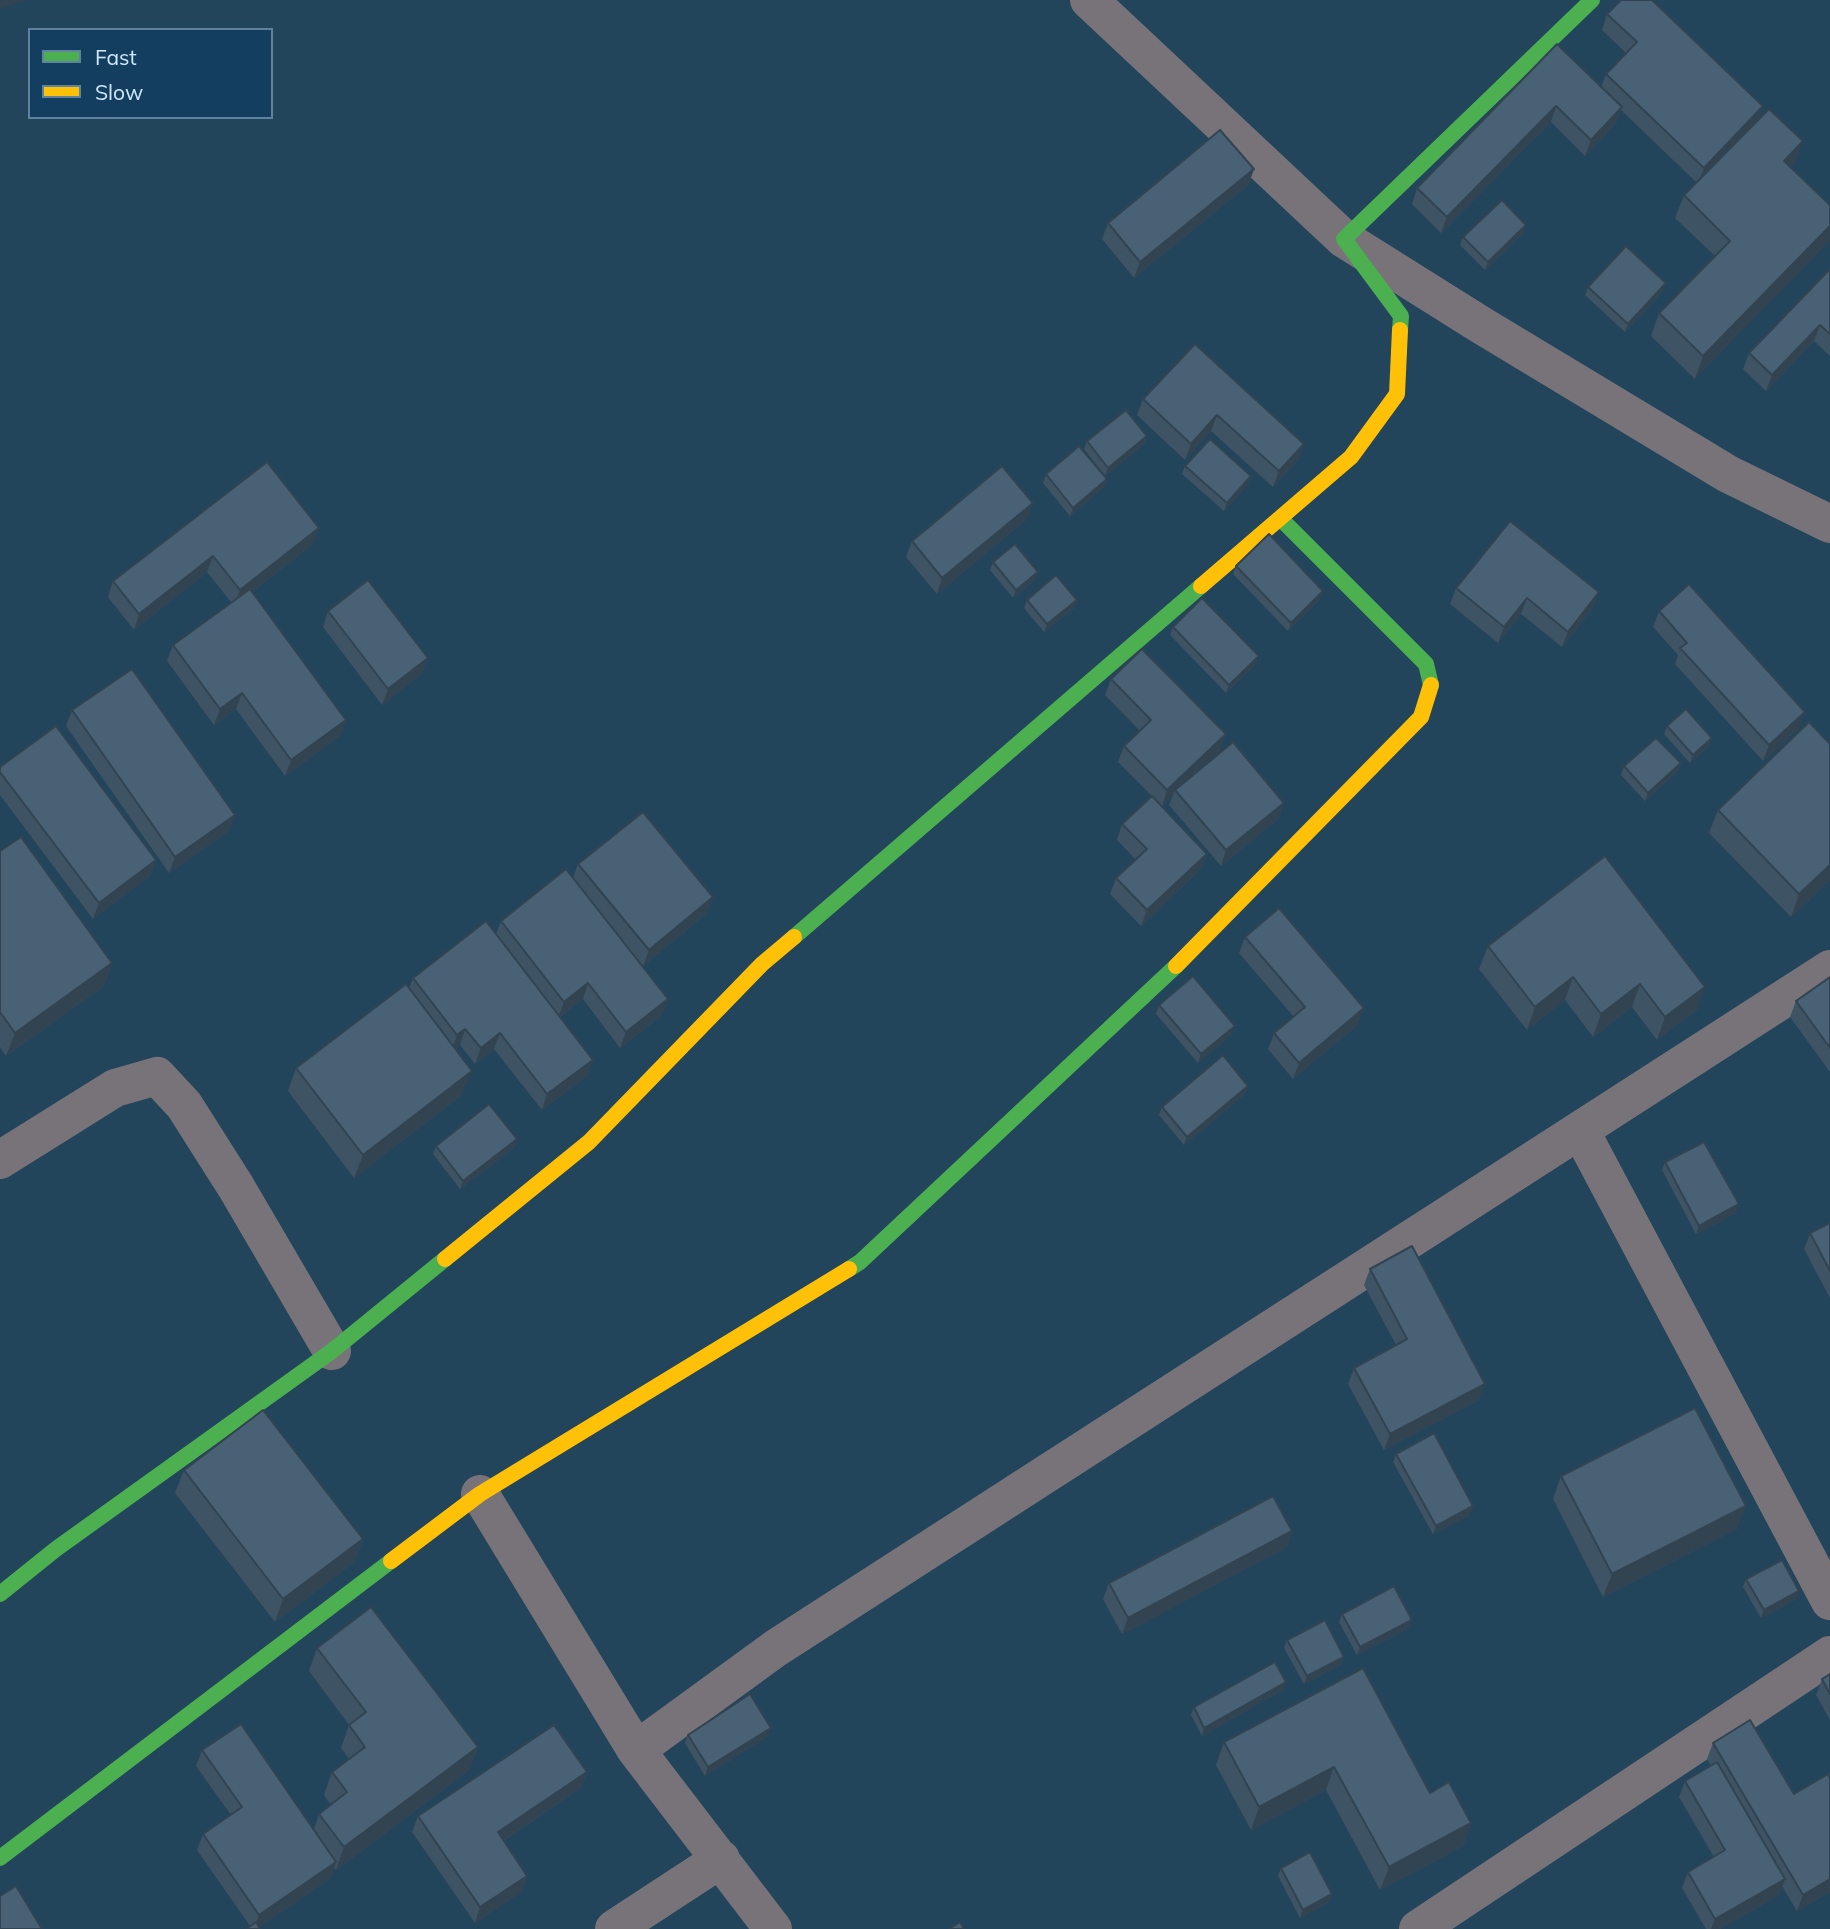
<!DOCTYPE html>
<html>
<head>
<meta charset="utf-8">
<style>
  body { margin:0 }
  #map { position:relative; width:1830px; height:1929px; overflow:hidden; background:#23455c; font-family:Mulish,sans-serif }
  canvas { display:block }
  .legend { position:absolute; left:28px; top:28px; width:245px; height:91px; box-sizing:border-box; background:#133e60; border:2px solid #5f829e; margin:0; padding:9px 12px; list-style:none; font-size:21px; color:#d1e7fc }
  .legend li { display:flex; align-items:center; gap:14px; height:35px }
  .legend b { width:35px; border:2px solid #5f829e }
</style>
</head>
<body>
<div id="map">
<canvas width="1830" height="1929"></canvas>
<ul class="legend">
<li><b style="height:9px;background:#4caf50"></b>Fast</li>
<li><b style="height:9px;background:#ffc107"></b>Slow</li>
</ul>
</div>
<script>
const g = document.querySelector('canvas').getContext('2d');
g.lineJoin = 'round';
function stroke(path, color, width, dash) { g.strokeStyle = color; g.lineWidth = width; g.lineCap = dash ? 'butt' : 'round'; g.setLineDash(dash || []); g.stroke(path); }
function paint(path, color) { g.fillStyle = color; g.fill(path, 'evenodd'); }
const street = new Path2D(`
  M1089 0 1344 239 1481 325 1728 474 1830 524
  M1580 1130 1830 1601
  M0 1160 115 1088 157 1076 184 1105 236 1187 332 1351
  M480 1494 636 1750
  M614 1929 721 1859
  M773 1929 636 1750 776 1648 1830 969
  M1418 1929 1830 1655`);
const fast = new Path2D(`
  M1400 330 1401 316 1344 239 1592 0
  M1281 519 1426 664 1431 685
  M794 937 1201 586
  M849 1269 860 1262 1176 966
  M0 1594 56 1549 332 1351 445 1259
  M0 1858 391 1561`);
const slow = new Path2D(`
  M1201 586 1351 457 1397 394 1400 330
  M1176 966 1421 717 1431 685
  M445 1259 589 1142 762 964 794 937
  M391 1561 480 1494 849 1269`);
const wall = new Path2D(`
  M1607 14 1763 106 1758 120 1794 164 1791 167 1695 379 1651 336 1659 313 1715 256 1675 218 1684 195 1696 182 1621 110 1616 123 1585 156 1551 122 1441 233 1412 204 1417 188 1557 44 1601 87 1606 74 1626 53 1602 30Z
  M1254 169 1248 185 1134 278 1102 239 1108 223Z
  M1523 233 1485 270 1460 245 1463 237Z
  M1830 269V356L1814 341 1766 391 1743 369 1749 353Z
  M1588 287 1663 291 1625 332 1585 295Z
  M1195 344 1304 444 1298 460 1273 487 1211 431 1185 460 1137 415 1143 399Z
  M1147 436 1144 444 1105 476 1084 449 1087 441Z
  M1185 466 1251 476 1248 484 1224 511 1182 474Z
  M1046 474 1107 479 1104 487 1070 516 1043 483Z
  M1027 519 937 594 906 557 912 541Z
  M319 528 313 544 252 592 346 720 340 736 285 776 236 709 214 725 167 661 173 645 231 602 207 572 134 630 108 597 113 581Z
  M993 562 1035 580 1013 598 990 570Z
  M1236 566 1320 599 1288 631 1233 574Z
  M1456 588 1593 608 1562 647 1521 614 1498 643 1450 604Z
  M1027 600H1077L1074 608 1044 632 1024 608Z
  M328 611 422 674 382 705 323 627Z
  M1659 611 1799 728 1763 761 1675 664 1678 655 1653 627Z
  M1173 627 1256 664 1226 693 1170 635Z
  M1111 679 1220 750 1200 769 1284 803 1278 819 1221 866 1169 805 1173 795 1162 806 1118 762 1124 746 1140 731 1105 695Z
  M72 710 229 831 169 873 66 726Z
  M1667 726 1709 746 1690 763 1664 734Z
  M1681 763 1678 771 1645 801 1621 775 1624 766Z
  M0 767 156 860 150 876 93 919 0 795Z
  M1718 810 1830 880 1791 917 1709 833Z
  M1122 824 1207 854 1201 869 1141 926 1110 894 1116 878 1136 860 1117 840Z
  M0 851 112 963 104 986 6 1056 0 1047Z
  M1605 856 1697 1010 1657 1040 1632 1007 1593 1037 1565 1000 1527 1030 1479 969 1488 946Z
  M578 864 707 913 643 966 614 930 668 999 662 1015 620 1048 583 999 560 1017 593 1060 587 1076 542 1110 494 1049 475 1064 460 1045 455 1048 463 1094 354 1178 288 1091 296 1068 409 988 413 978 496 934 501 921 573 878Z
  M1245 937 1359 1024 1293 1079 1268 1049 1274 1033 1293 1016 1239 953Z
  M1830 977V1072L1790 1017 1796 1001Z
  M1159 1005 1232 1034 1198 1063 1156 1014Z
  M1248 1086 1245 1094 1184 1145 1159 1115 1162 1107Z
  M436 1146 514 1148 460 1189 433 1154Z
  M1665 1162 1736 1213 1696 1234 1662 1170Z
  M1830 1223V1298L1804 1249 1810 1233Z
  M1370 1269 1479 1400 1384 1450 1348 1384 1354 1368 1396 1345 1364 1285Z
  M1396 1454 1470 1515 1433 1534 1393 1462Z
  M184 1470 363 1539 354 1562 275 1622 175 1493Z
  M1561 1476 1737 1529 1603 1597 1553 1499Z
  M1292 1531 1287 1547 1122 1634 1103 1599 1109 1583Z
  M1746 1579 1796 1599 1761 1618 1743 1587Z
  M1342 1614 1409 1628 1357 1655 1339 1622Z
  M1287 1640 1344 1657 1341 1665 1304 1684 1284 1648Z
  M317 1648 478 1747 469 1770 336 1870 334 1868 331 1878 259 1927 250 1926 197 1850 203 1834 231 1815 196 1766 202 1750 314 1829 319 1814 331 1805 324 1795 332 1772 349 1759 341 1748 349 1725 309 1671Z
  M1363 1668 1430 1793 1471 1823 1463 1846 1380 1890 1326 1790 1251 1830 1216 1765 1224 1742Z
  M1830 1674V1720L1816 1695 1822 1679Z
  M1286 1682 1283 1690 1202 1736 1191 1715 1194 1707Z
  M688 1735 768 1736 705 1776 685 1743Z
  M1713 1743 1794 1794 1829 1775 1830 1773V1892L1797 1911 1782 1886 1779 1895 1720 1929H1706L1682 1888 1688 1872 1714 1857 1679 1797 1685 1781 1711 1766 1707 1759Z
  M587 1772 581 1788 503 1841 527 1876 521 1892 475 1923 412 1832 418 1816Z
  M1281 1868 1329 1902 1300 1918 1278 1876Z`);
const shadedWall = new Path2D(`
  M0 0H26L0 9Z
  M1556 106 1551 122 1441 233 1447 217Z
  M1763 106 1757 122 1698 184 1704 168Z
  M1622 107 1616 123 1585 156 1591 140Z
  M1803 141 1794 164 1775 184 1784 161Z
  M1254 169 1248 185 1134 278 1140 262Z
  M1526 225 1523 233 1485 270 1488 262Z
  M1830 226V241L1695 379 1703 356Z
  M1666 283 1663 291 1625 332 1628 324Z
  M1820 325 1814 341 1766 391 1772 375Z
  M1217 415 1211 431 1185 460 1191 444Z
  M1147 436 1144 444 1105 476 1108 468Z
  M1304 444 1298 460 1273 487 1279 471Z
  M1251 476 1248 484 1224 511 1227 503Z
  M1107 479 1104 487 1070 516 1073 508Z
  M1033 503 1027 519 937 594 942 578Z
  M319 528 313 544 234 606 240 590Z
  M213 556 207 572 134 630 139 614Z
  M1038 572 1035 580 1013 598 1016 590Z
  M1323 591 1320 599 1288 631 1291 623Z
  M1599 592 1593 608 1562 647 1568 632Z
  M1527 598 1521 614 1498 643 1504 627Z
  M1077 600 1074 608 1044 632 1047 624Z
  M1259 656 1256 664 1226 693 1229 685Z
  M428 658 422 674 382 705 388 689Z
  M242 693 236 709 214 725 220 709Z
  M1805 712 1799 728 1763 761 1769 745Z
  M346 720 340 736 285 776 291 760Z
  M1226 734 1220 750 1177 792 1175 790 1173 795 1162 806 1167 790Z
  M1712 738 1709 746 1690 763 1693 755Z
  M1681 763 1678 771 1645 801 1648 793Z
  M1284 803 1278 819 1221 866 1226 850Z
  M235 815 229 831 169 873 175 857Z
  M1207 854 1201 869 1141 926 1147 910Z
  M156 860 150 876 93 919 99 903Z
  M1830 865V880L1791 917 1799 894Z
  M713 897 707 913 643 966 649 950Z
  M112 963 104 986 6 1056 15 1033Z
  M1573 977 1565 1000 1527 1030 1535 1007Z
  M588 983 583 999 558 1018 564 1002Z
  M1640 984 1632 1007 1593 1037 1601 1014Z
  M1705 987 1697 1010 1657 1040 1665 1017Z
  M668 999 662 1015 620 1048 626 1032Z
  M1364 1008 1359 1024 1293 1079 1299 1063Z
  M1235 1026 1232 1034 1198 1063 1201 1054Z
  M465 1029 460 1045 451 1051 457 1035Z
  M500 1033 494 1049 475 1064 481 1048Z
  M593 1060 587 1076 542 1110 547 1094Z
  M472 1071 463 1094 354 1178 363 1155Z
  M1248 1086 1245 1094 1184 1145 1187 1137Z
  M517 1139 514 1148 460 1189 463 1181Z
  M1739 1204 1736 1213 1696 1234 1699 1226Z
  M1485 1384 1479 1400 1384 1450 1390 1434Z
  M1473 1506 1470 1515 1433 1534 1436 1526Z
  M1746 1506 1737 1529 1603 1597 1612 1574Z
  M1292 1531 1287 1547 1122 1634 1128 1618Z
  M363 1539 354 1562 275 1622 283 1599Z
  M1799 1591 1796 1599 1761 1618 1764 1610Z
  M1412 1620 1409 1628 1357 1655 1360 1647Z
  M1344 1657 1341 1665 1304 1684 1307 1676Z
  M1286 1682 1283 1690 1202 1736 1204 1728Z
  M771 1728 768 1736 705 1776 708 1767Z
  M478 1747 469 1770 336 1870 344 1847Z
  M1334 1767 1326 1790 1251 1830 1259 1807Z
  M587 1772 581 1788 492 1848 498 1832Z
  M1471 1823 1463 1846 1380 1890 1389 1867Z
  M336 1862 331 1878 256 1929H254L259 1915Z
  M527 1876 521 1892 475 1923 480 1907Z
  M1785 1879 1779 1895 1720 1929H1711L1715 1919Z
  M1830 1879V1892L1797 1911 1803 1895Z
  M1332 1894 1329 1902 1300 1918 1303 1910Z`);
const building = new Path2D(`
  M1621 0H1652L1763 106 1704 168 1606 74 1637 42 1607 14Z
  M1557 44 1622 107 1591 140 1556 106 1447 217 1417 188Z
  M1769 109 1803 141 1784 161 1830 205V226L1703 356 1659 313 1730 241 1684 195Z
  M1220 130 1254 169 1140 262 1108 223Z
  M1502 200 1526 225 1488 262 1463 237Z
  M1626 246 1666 283 1628 324 1588 287Z
  M1830 269V334L1820 325 1772 375 1749 353Z
  M1195 344 1304 444 1279 471 1217 415 1191 444 1143 399Z
  M1126 410 1147 436 1108 468 1087 441Z
  M1210 439 1251 476 1227 503 1185 466Z
  M1079 446 1107 479 1073 508 1046 474Z
  M267 462 319 528 240 590 213 556 139 614 113 581Z
  M1002 466 1033 503 942 578 912 541Z
  M1510 521 1599 592 1568 632 1527 598 1504 627 1456 588Z
  M1269 534 1323 591 1291 623 1236 566Z
  M1015 544 1038 572 1016 590 993 562Z
  M1056 575 1077 600 1047 624 1027 600Z
  M368 580 428 658 388 689 328 611Z
  M1689 584 1805 712 1769 745 1680 648 1687 643 1659 611Z
  M250 589 346 720 291 760 242 693 220 709 173 645Z
  M1202 598 1259 656 1229 685 1173 627Z
  M1142 649 1226 734 1167 790 1124 746 1151 720 1111 679Z
  M132 669 235 815 175 857 72 710Z
  M1686 709 1712 738 1693 755 1667 726Z
  M1809 722 1830 744V865L1799 894 1718 810Z
  M56 726 156 860 99 903 0 772V767Z
  M1656 738 1681 763 1648 793 1624 766Z
  M1233 742 1284 803 1226 850 1175 790Z
  M1152 796 1207 854 1147 910 1116 878 1147 849 1122 824Z
  M643 812 713 897 649 950 578 864Z
  M21 837 112 963 15 1033 0 1012V851Z
  M1605 856 1705 987 1665 1017 1640 984 1601 1014 1573 977 1535 1007 1488 946Z
  M566 869 668 999 626 1032 588 983 564 1002 501 921Z
  M1279 908 1364 1008 1299 1063 1274 1033 1305 1007 1245 937Z
  M486 921 593 1060 547 1094 500 1033 481 1048 465 1029 457 1035 413 978Z
  M1193 976 1235 1026 1201 1054 1159 1005Z
  M1830 977V1048L1796 1001Z
  M406 984 472 1071 363 1155 296 1068Z
  M1223 1055 1248 1086 1187 1137 1162 1107Z
  M489 1104 517 1139 463 1181 436 1146Z
  M1704 1142 1739 1204 1699 1226 1665 1162Z
  M1830 1223V1271L1810 1233Z
  M1412 1246 1485 1384 1390 1434 1354 1368 1407 1339 1370 1269Z
  M1695 1408 1746 1506 1612 1574 1561 1476Z
  M263 1410 363 1539 283 1599 184 1470Z
  M1434 1433 1473 1506 1436 1526 1396 1454Z
  M1273 1496 1292 1531 1128 1618 1109 1583Z
  M1782 1560 1799 1591 1764 1610 1746 1579Z
  M1394 1586 1412 1620 1360 1647 1342 1614Z
  M371 1607 478 1747 344 1847 319 1814 347 1792 332 1772 365 1747 349 1725 366 1712 317 1648Z
  M1325 1620 1344 1657 1307 1676 1287 1640Z
  M1275 1662 1286 1682 1204 1728 1194 1707Z
  M1363 1668 1430 1793 1449 1782 1471 1823 1389 1867 1334 1767 1259 1807 1224 1742Z
  M1830 1674V1694L1822 1679Z
  M750 1694 771 1728 708 1767 688 1735Z
  M1750 1720 1794 1794 1828 1774 1830 1778V1879L1803 1895 1713 1743Z
  M241 1724 336 1862 259 1915 203 1834 242 1807 202 1750Z
  M554 1725 587 1772 498 1832 527 1876 480 1907 418 1816Z
  M1717 1762 1785 1879 1715 1919 1688 1872 1725 1850 1685 1781Z
  M1310 1852 1332 1894 1303 1910 1281 1868Z
  M16 1886 42 1929H0V1896Z
  M256 1922 260 1929H246Z
  M960 1922 964 1929H949Z`);
stroke(street, '#787378', 38);
stroke(fast, '#4caf50', 16);
stroke(slow, '#ffc107', 16);
paint(wall, '#3e5364');
paint(shadedWall, '#324451');
paint(building, '#486174');
stroke(building, '#324451', 2);
</script>
</body>
</html>
